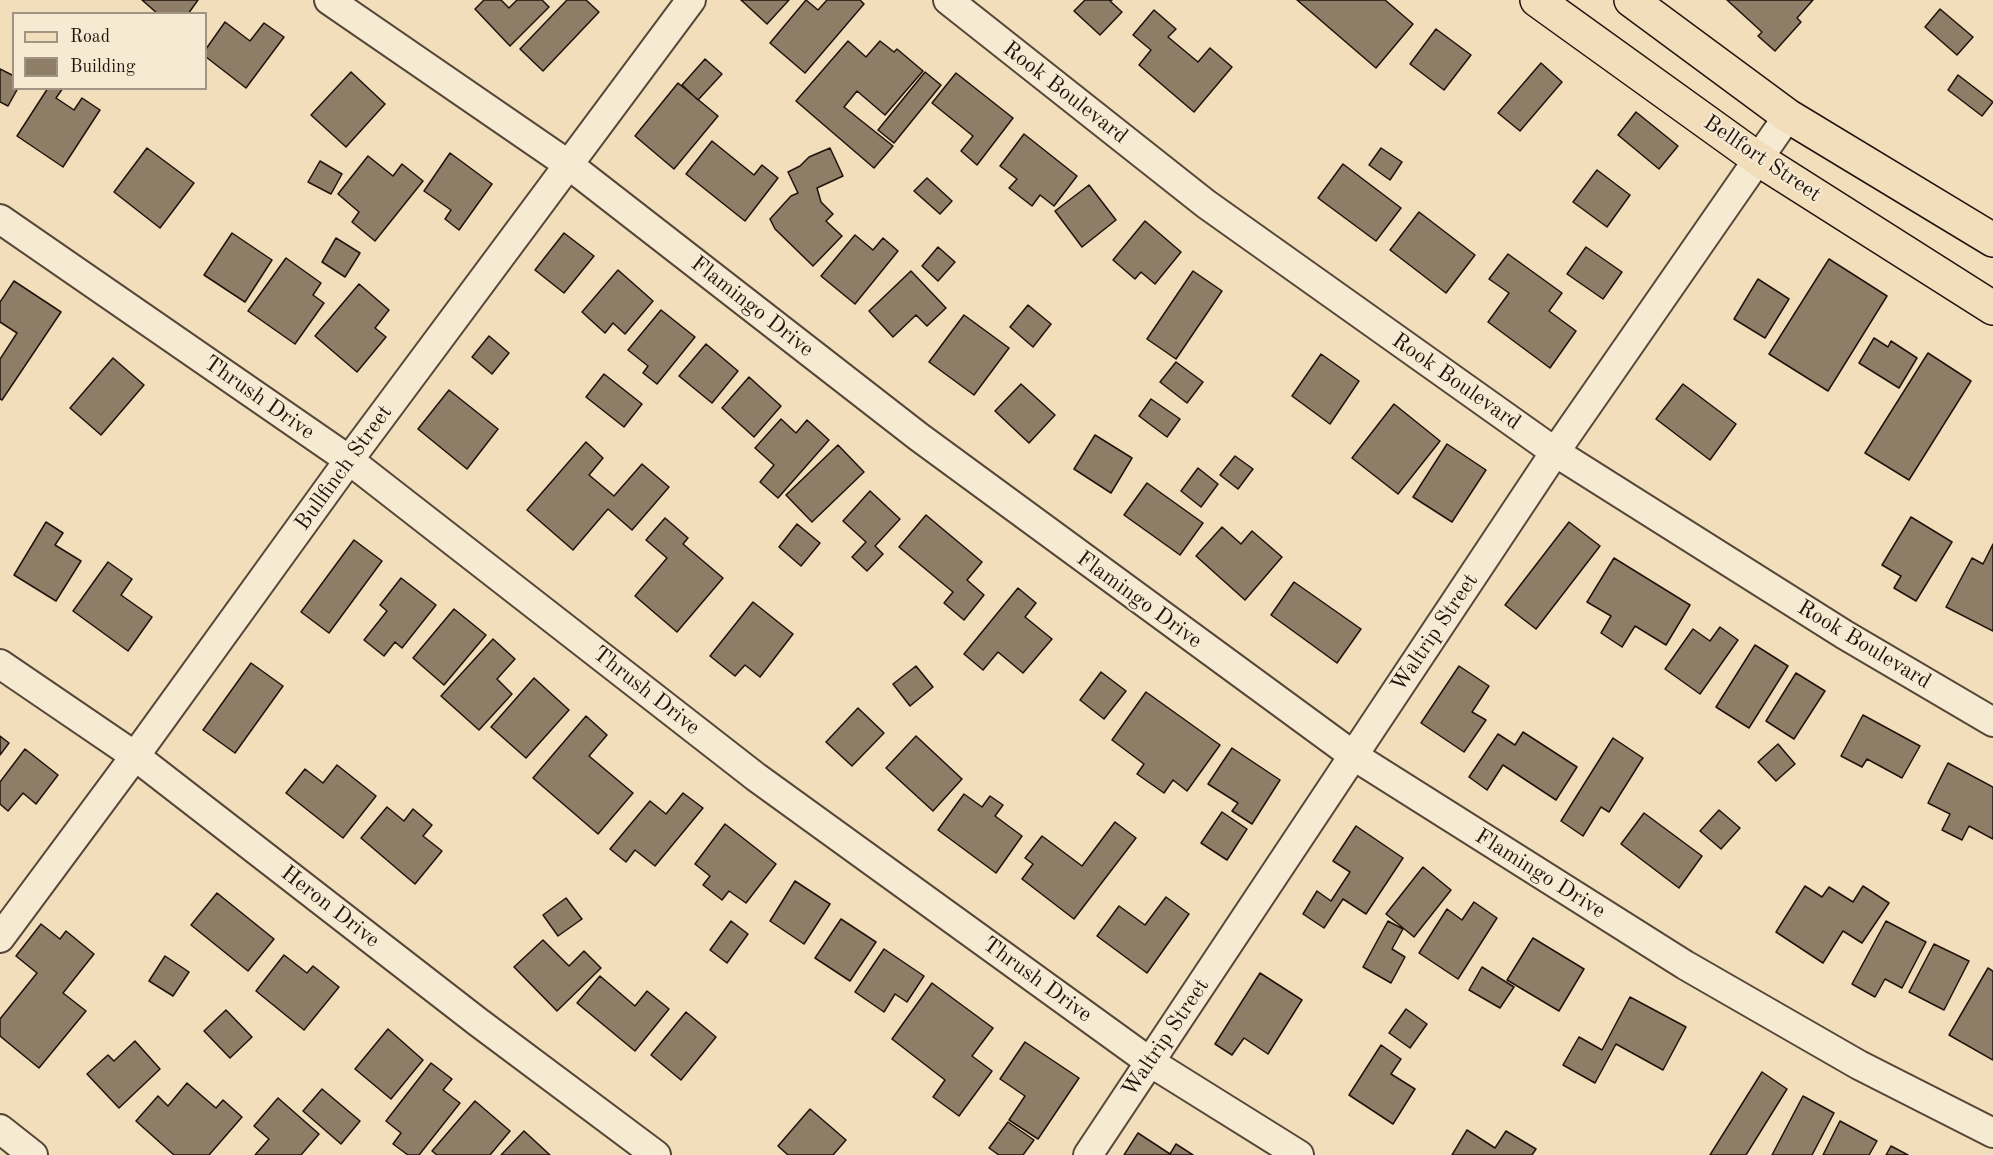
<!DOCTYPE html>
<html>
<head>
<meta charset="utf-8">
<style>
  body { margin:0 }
  #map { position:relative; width:1993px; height:1155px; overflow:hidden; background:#f2debb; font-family:"Old Standard TT",serif }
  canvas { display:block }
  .legend { position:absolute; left:12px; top:12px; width:195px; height:78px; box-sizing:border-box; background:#f7ead3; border:2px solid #a19483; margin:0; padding:8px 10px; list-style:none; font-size:18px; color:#21130b }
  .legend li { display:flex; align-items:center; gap:12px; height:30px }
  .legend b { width:30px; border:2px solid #a19483 }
</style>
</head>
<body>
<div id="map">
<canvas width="1993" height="1155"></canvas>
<ul class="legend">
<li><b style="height:8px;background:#f2debb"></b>Road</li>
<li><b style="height:16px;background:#8e7d67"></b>Building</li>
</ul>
</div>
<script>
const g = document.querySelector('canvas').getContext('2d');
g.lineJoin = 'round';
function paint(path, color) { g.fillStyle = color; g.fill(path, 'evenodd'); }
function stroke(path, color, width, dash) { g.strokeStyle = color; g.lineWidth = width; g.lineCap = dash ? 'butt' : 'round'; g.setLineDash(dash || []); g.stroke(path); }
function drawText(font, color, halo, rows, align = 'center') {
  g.font = font + ' "Old Standard TT",serif'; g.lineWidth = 4.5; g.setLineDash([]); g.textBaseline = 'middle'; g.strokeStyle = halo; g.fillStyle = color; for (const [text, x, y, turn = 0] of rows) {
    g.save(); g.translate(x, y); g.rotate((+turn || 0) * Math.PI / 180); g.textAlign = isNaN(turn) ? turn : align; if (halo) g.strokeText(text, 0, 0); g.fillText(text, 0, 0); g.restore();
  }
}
const building = new Path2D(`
  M142 0H198L188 14H158Z
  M484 0H501L509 8 517 0H542L549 7 510 46 475 9Z
  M567 0H586L599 12 543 71 520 49Z
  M741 0H789L767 24Z
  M806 0 818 10 827 0H860L864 4 805 73 770 43Z
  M1085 0H1112L1110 1 1122 12 1100 35 1074 11Z
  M1297 0H1385L1413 24 1376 68Z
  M1727 0H1813L1797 18 1801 22 1775 51 1758 36 1762 32Z
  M1940 9 1973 37 1957 55 1925 27Z
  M1154 10 1176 29 1168 37 1198 62 1210 48 1232 67 1194 112 1139 65 1151 50 1133 35Z
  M225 22 250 41 264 23 284 37 246 88 206 57V49Z
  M1436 29 1471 55 1444 90 1410 64Z
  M848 41 866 57 880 41 894 52 897 49 923 71 885 115 857 91 844 107 893 146 874 168 796 101Z
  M705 59 722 74 698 100 682 85Z
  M1541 63 1562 82 1520 131 1498 113Z
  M0 69 14 76V88H18L8 106 0 102Z
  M351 72 385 104 346 147 311 115Z
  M925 72 941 85 894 143 878 130Z
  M956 73 1013 118 977 165 961 151 973 136 932 103Z
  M1958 75 1993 102 1982 116 1948 90Z
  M678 83 718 116 674 169 635 136Z
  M48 88H63L56 98 74 110 82 98 100 110 63 167 17 136Z
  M1636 112 1678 146 1659 169 1618 135Z
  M1024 134 1077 176 1054 206 1040 195 1032 206 1009 188 1017 179 1000 166Z
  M712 141 754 175 762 165 778 178 745 221 686 174Z
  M147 148 194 183 160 228 114 192Z
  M830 148 843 176 817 188 821 202 833 214 826 221 842 236 813 266 775 229 770 219 791 196 798 193 788 172 800 166 809 157Z
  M1381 148 1402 162 1390 180 1369 165Z
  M450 153 492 184 459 230 445 219 451 210 424 191Z
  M368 156 393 176 402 164 423 181 375 241 352 222 359 212 338 194Z
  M320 161 342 174 331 194 308 182Z
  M1343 164 1401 208 1376 241 1318 198Z
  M1597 170 1630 195 1607 227 1573 202Z
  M927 178 952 201 940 214 914 191Z
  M1089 185 1116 220 1082 247 1055 211Z
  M1419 212 1475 255 1446 293 1390 250Z
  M1145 221 1181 252 1155 284 1141 272 1135 279 1113 260Z
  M232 233 272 260 245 302 204 275Z
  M564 233 594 256 564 293 535 270Z
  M855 235 873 250 883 238 898 251 855 304 821 276Z
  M336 238 360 253 345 277 322 262Z
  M938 247 955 262 938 281 922 266Z
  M1586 247 1622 272 1603 299 1567 274Z
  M1508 254 1562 293 1549 311 1576 331 1550 368 1488 322 1509 293 1489 279Z
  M286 258 321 283 313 295 324 303 295 344 248 311Z
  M1829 259 1887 296 1828 391 1769 354Z
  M618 270 653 301 625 334 613 323 605 333 582 312Z
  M911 271 946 308 927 326 916 315 893 337 869 311Z
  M1193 271 1222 291 1176 359 1147 339Z
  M1758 279 1789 299 1765 338 1734 319Z
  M14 281 61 312 2 400 0 399V359L17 333 0 322V302Z
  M359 284 389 310 375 328 386 337 357 372 315 336Z
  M1028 305 1051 324 1033 347 1010 327Z
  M661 310 695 337 657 384 643 373 648 366 628 350Z
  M964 315 1009 348 974 395 929 362Z
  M489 336 509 353 492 374 472 357Z
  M1874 338 1888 347 1891 341 1917 358 1899 388 1859 363Z
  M706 344 738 371 712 403 679 376Z
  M1928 353 1971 381 1909 480 1865 453Z
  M1321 354 1359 381 1330 424 1292 396Z
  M113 358 144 385 101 435 70 408Z
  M1176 362 1203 382 1187 403 1160 382Z
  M604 374 642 404 624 427 586 397Z
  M749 377 781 406 754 437 722 408Z
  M1021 384 1055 415 1029 443 995 411Z
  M1683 384 1736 424 1710 460 1656 419Z
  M449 390 498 429 467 469 418 429Z
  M1151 399 1180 419 1167 437 1139 416Z
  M1394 404 1440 441 1398 494 1352 458Z
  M781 419 796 433 807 420 829 440 778 498 760 482 774 465 755 448Z
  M1095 435 1132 458 1111 493 1074 469Z
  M586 442 603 458 589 475 614 496 642 464 669 487 632 530 608 509 573 550 527 510Z
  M1447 444 1486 470 1452 522 1413 497Z
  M838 445 864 472 812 522 786 495Z
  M1235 456 1253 469 1238 489 1220 475Z
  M1198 468 1218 484 1201 507 1181 491Z
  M1147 483 1203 523 1180 555 1124 515Z
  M870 491 900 519 875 546 883 554 867 571 852 557 866 542 843 521Z
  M926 515 982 562 967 580 984 595 964 620 944 603 953 592 899 547Z
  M1911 517 1952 542 1916 601 1894 588 1901 576 1882 565Z
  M665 518 688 538 683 544 723 578 677 632 635 596 667 558 646 540Z
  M46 522 63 533 55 545 81 561 56 601 14 575Z
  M1569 522 1600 546 1536 629 1505 605Z
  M797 524 820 543 801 566 779 547Z
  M1222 527 1241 544 1252 531 1282 557 1245 600 1196 556Z
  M354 540 382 561 329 633 301 612Z
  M1993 544V631L1946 607 1972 558 1983 564Z
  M1614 558 1690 605 1666 645 1635 626 1622 647 1601 633 1611 616 1587 602Z
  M108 562 132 579 121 595 152 617 128 651 73 611Z
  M401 578 436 605 402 648 395 642 384 656 364 640 387 611 380 605Z
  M1294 582 1361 629 1337 663 1271 615Z
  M1018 588 1036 603 1025 617 1052 639 1023 673 998 652 983 670 964 654Z
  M753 602 793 634 760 677 745 665 735 676 710 656Z
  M454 609 486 635 444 685 413 658Z
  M1720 627 1738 640 1700 694 1665 669 1693 629 1710 641Z
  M493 639 515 659 497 679 512 694 479 730 441 696Z
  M1755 645 1788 666 1749 728 1716 707Z
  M251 663 283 686 235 753 203 730Z
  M916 666 933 687 910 706 893 684Z
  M1459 666 1489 686 1472 712 1486 720 1464 752 1421 723Z
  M1101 672 1126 691 1104 719 1080 700Z
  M1796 673 1825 691 1794 739 1766 721Z
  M534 678 569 710 526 758 491 727Z
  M1146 692 1220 745 1187 791 1173 780 1164 793 1137 774 1144 764 1112 740Z
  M858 708 884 733 852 766 826 742Z
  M1863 715 1920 746 1902 778 1867 759 1862 767 1841 756Z
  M586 716 607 735 589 756 633 793 598 834 533 778Z
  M1523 732 1577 767 1556 800 1503 765 1487 790 1469 777 1498 734 1515 745Z
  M0 736 9 743 0 755Z
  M916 736 962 779 933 811 886 768Z
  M1613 738 1643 758 1609 812 1601 807 1583 836 1561 821Z
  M1778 744 1795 764 1776 781 1758 762Z
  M1232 748 1280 780 1252 824 1232 811 1238 803 1208 784Z
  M25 749 58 775 36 804 23 793 8 811 0 804V782Z
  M1948 763 1993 787V839L1969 826 1962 840 1942 830 1950 814 1928 803Z
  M337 765 376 796 343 838 286 793 305 769 323 783Z
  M683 793 703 808 655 866 635 850 626 862 610 849 650 801 666 814Z
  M964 794 982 807 990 796 1003 805 995 816 1022 836 996 873 938 830Z
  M387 807 404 821 413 809 432 825 423 836 442 851 415 884 361 838Z
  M1719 810 1740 828 1721 849 1700 831Z
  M1222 812 1247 829 1227 860 1201 843Z
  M1644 813 1702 856 1679 888 1621 844Z
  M1115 822 1136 838 1074 919 1022 879 1033 864 1025 858 1042 836 1082 866Z
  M725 824 776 864 746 903 729 891 722 900 703 885 710 876 695 864Z
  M1356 826 1403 858 1366 914 1343 899 1324 928 1303 914 1317 891 1331 901 1350 872 1333 861Z
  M1423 867 1451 890 1414 937 1386 914Z
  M795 881 830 904 804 944 770 921Z
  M1805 886 1822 897 1829 887 1853 902 1863 886 1889 903 1862 943 1843 931 1823 963 1776 932Z
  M217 893 274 939 248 971 191 925Z
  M1166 897 1189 914 1147 973 1097 936 1119 906 1145 925Z
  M566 898 582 919 558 936 543 915Z
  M1474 902 1497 918 1458 979 1419 953 1447 909 1462 920Z
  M841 919 876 942 850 981 815 958Z
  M731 921 748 934 727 963 710 950Z
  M1388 921 1403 929 1392 949 1405 957 1391 983 1363 967Z
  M1886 921 1926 942 1902 988 1885 979 1875 997 1852 984Z
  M41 924 60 939 66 931 94 954 63 993 86 1011 39 1068 0 1036V1019L37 973 16 956Z
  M1533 938 1584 969 1559 1011 1507 980Z
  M543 940 569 966 584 951 601 968 557 1011 514 967Z
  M1934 944 1969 961 1944 1010 1909 992Z
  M884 949 924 976 907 1002 895 994 884 1012 855 992Z
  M284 955 307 973 313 966 339 987 304 1030 256 991Z
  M165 956 189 972 173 996 149 981Z
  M1482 967 1514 987 1500 1008 1469 990Z
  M1988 968 1993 971V1060L1949 1035Z
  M1260 973 1302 1000 1268 1054 1244 1038 1232 1055 1215 1044Z
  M600 976 635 1006 647 991 669 1009 635 1051 577 1003Z
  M932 983 993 1028 972 1056 992 1071 959 1116 933 1097 945 1080 892 1039Z
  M1630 997 1686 1027 1663 1070 1616 1044 1595 1083 1563 1065 1579 1037 1602 1050Z
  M1406 1009 1427 1024 1410 1048 1389 1033Z
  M226 1010 252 1037 230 1058 204 1031Z
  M686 1012 716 1037 681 1080 651 1055Z
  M388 1029 423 1060 391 1099 355 1069Z
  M135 1041 160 1069 119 1108 87 1074 108 1055 114 1061Z
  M1025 1042 1079 1078 1038 1139 1009 1120 1025 1096 1000 1079Z
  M1381 1045 1401 1059 1391 1074 1415 1089 1393 1124 1349 1095Z
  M431 1063 452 1079 443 1090 460 1103 419 1155H408L393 1144 401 1133 386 1121Z
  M1762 1072 1787 1089 1746 1155H1710Z
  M187 1083 216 1108 223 1100 242 1117 209 1155H174L136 1121 158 1096 168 1106Z
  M322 1089 360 1121 341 1144 303 1111Z
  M1803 1096 1834 1113 1812 1155H1772Z
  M278 1098 319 1134 301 1155H255L269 1139 254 1126Z
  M475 1101 510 1131 490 1155H437L432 1151Z
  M810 1109 846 1140 833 1155H788L778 1146Z
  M1840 1121 1877 1141 1869 1155H1823Z
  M1008 1122 1034 1140 1023 1155H999L989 1148Z
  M1467 1130 1495 1148 1506 1131 1536 1149 1532 1155H1452Z
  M524 1131 550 1155H501Z
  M1138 1133 1170 1154 1176 1144 1193 1155H1124Z
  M1891 1146 1908 1155H1886Z`);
const minor = new Path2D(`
  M329 0 569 165 919 437 1354 756 1685 965 1859 1065 1993 1133
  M948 0 1206 204 1555 452 1845 635 1993 722
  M0 219 349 460 756 777 1150 1062 1299 1155
  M0 664 135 756 478 1022 656 1155
  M0 938 135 756 349 460 691 0
  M0 1129 33 1155
  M1088 1155 1555 452 1788 116`);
const major = new Path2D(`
  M1537 0 1758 159 1993 308
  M1631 0 1788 116 1993 240`);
const streetNames = [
  ["Rook Boulevard",1065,93,38],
  ["Bellfort Street",1762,159,34],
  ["Flamingo Drive",752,307,38],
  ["Rook Boulevard",1456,382,35],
  ["Thrush Drive",259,398,35],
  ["Bullfinch Street",344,468,-54],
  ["Flamingo Drive",1139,600,36],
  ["Waltrip Street",1435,633,-56],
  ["Rook Boulevard",1864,645,31],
  ["Thrush Drive",646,691,38],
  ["Flamingo Drive",1540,874,32],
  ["Heron Drive",330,907,38],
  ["Thrush Drive",1037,980,36],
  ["Waltrip Street",1166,1038,-56]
];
paint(building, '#8e7d67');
stroke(building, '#21130b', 1.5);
stroke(minor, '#554637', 32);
stroke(major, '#21130b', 36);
stroke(minor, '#f7ead3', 28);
stroke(major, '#f2debb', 33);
drawText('22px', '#21130b', '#f7ead3', streetNames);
</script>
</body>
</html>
